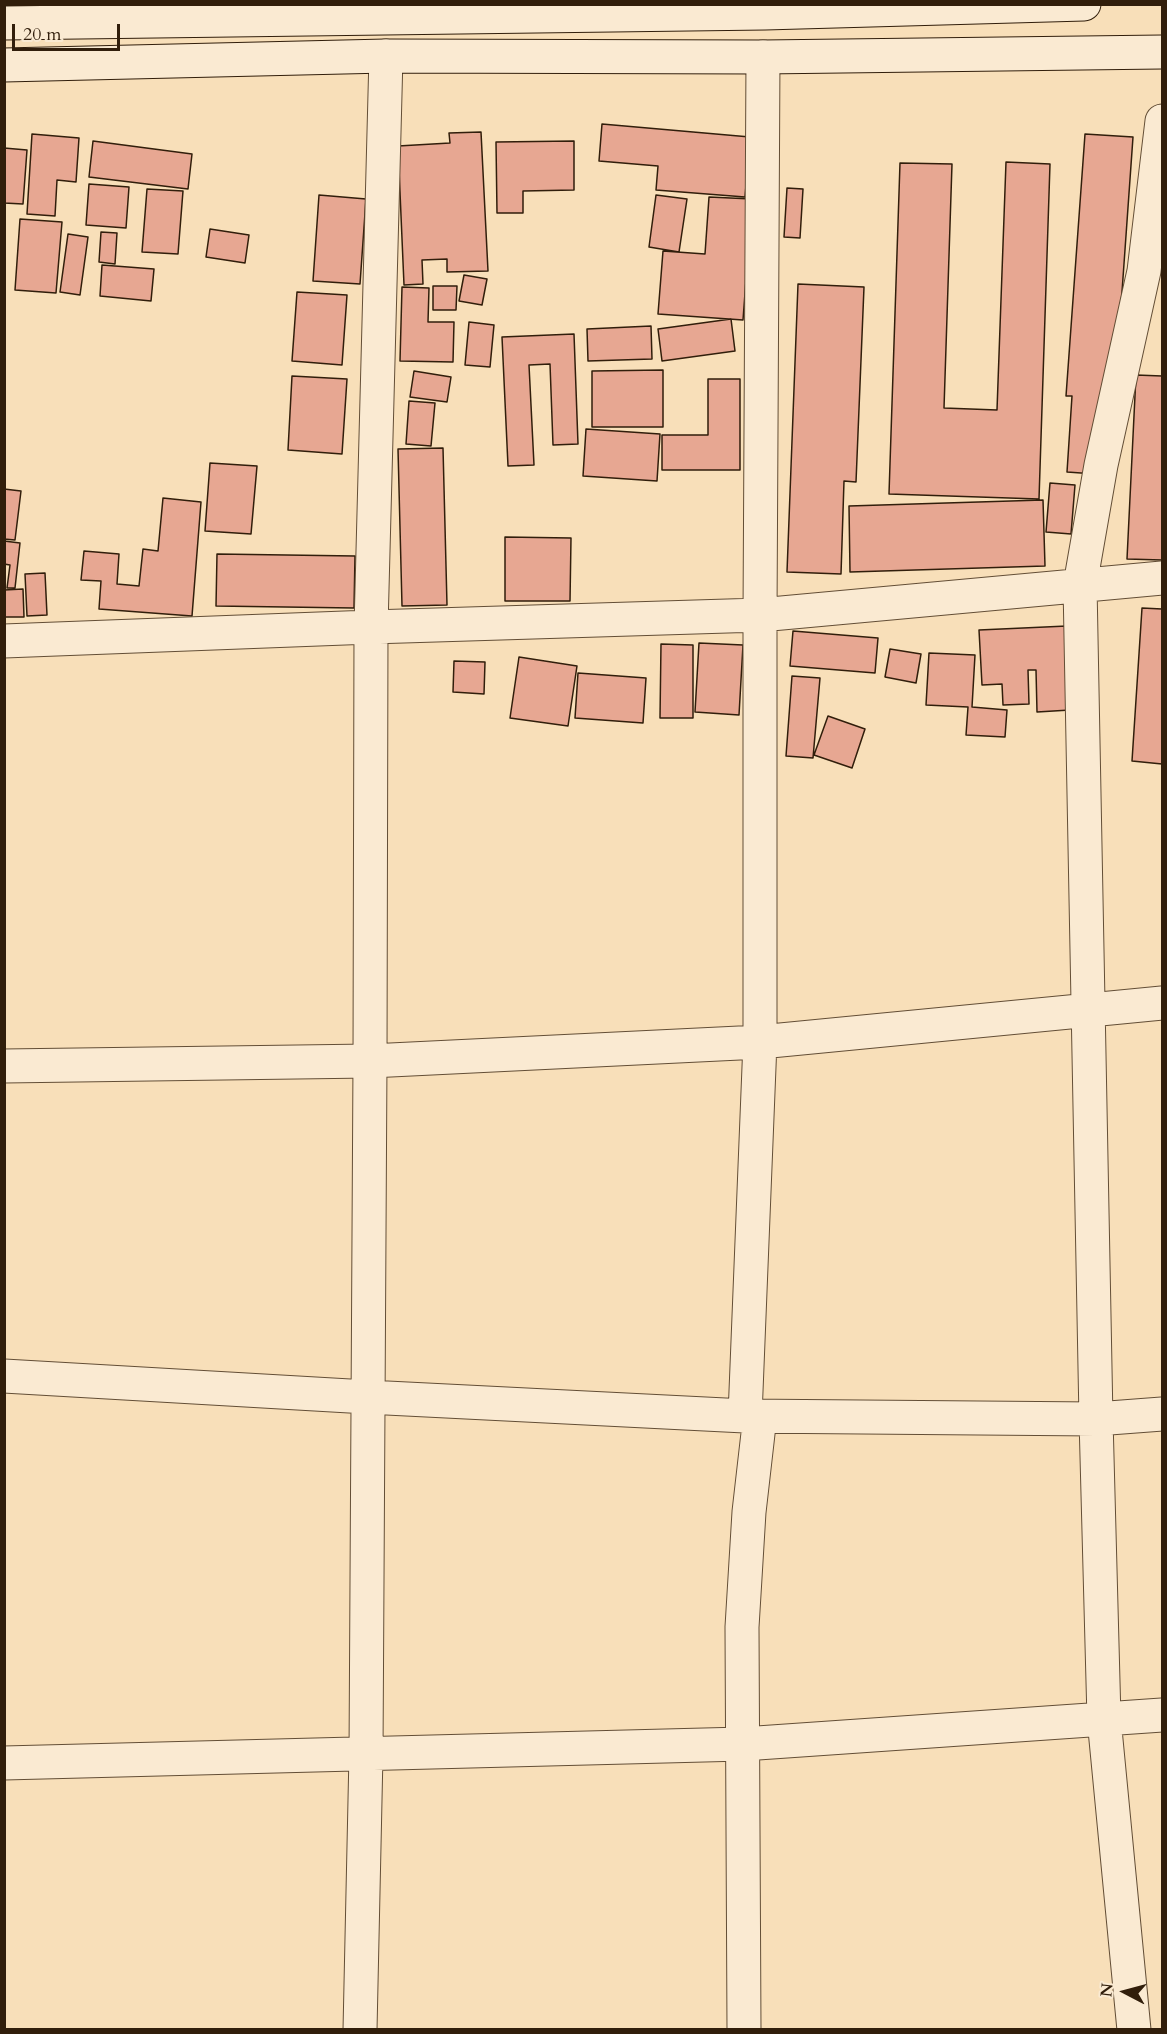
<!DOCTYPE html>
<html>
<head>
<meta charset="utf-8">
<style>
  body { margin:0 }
  #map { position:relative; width:1167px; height:2034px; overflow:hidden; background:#f8dfb9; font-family:Cardo,serif }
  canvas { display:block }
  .frame { position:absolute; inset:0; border:6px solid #311e0b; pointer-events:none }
  .north { position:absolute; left:1095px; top:1962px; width:60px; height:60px; -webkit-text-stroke:4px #faead2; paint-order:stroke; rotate:276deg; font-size:16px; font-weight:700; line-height:24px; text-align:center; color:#311e0b }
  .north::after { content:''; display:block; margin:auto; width:21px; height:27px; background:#311e0b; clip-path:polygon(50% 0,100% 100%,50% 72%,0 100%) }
  .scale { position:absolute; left:12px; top:24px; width:108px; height:27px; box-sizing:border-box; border:3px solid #311e0b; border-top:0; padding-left:8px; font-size:18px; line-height:21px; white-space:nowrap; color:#311e0b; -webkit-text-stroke:4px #faead2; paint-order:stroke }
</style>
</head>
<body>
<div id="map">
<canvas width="1167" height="2034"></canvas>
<div class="frame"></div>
<div class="north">N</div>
<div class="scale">20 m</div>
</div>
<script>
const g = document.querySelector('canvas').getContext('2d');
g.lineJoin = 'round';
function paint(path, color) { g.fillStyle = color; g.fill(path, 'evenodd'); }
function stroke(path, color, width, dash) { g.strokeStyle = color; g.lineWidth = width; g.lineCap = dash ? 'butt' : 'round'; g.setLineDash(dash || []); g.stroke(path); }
const building = new Path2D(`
  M602 124 750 137 745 197 656 190 658 166 599 161Z
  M481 132 488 271 447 272V259L422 260 423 284 404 285 398 146 450 143 449 133Z
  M32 134 79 138 76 182 57 180 55 216 27 214Z
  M1085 134 1133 137 1109 475 1067 472 1072 396H1066Z
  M93 141 192 154 188 189 89 177Z
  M574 141V190L523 191V213H497L496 142Z
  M4 148 27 150 23 204 4 203Z
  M1006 162 1050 164 1039 499 889 494 900 163 952 164 944 408 997 410Z
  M89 184 129 187 126 228 86 225Z
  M787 188 803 189 800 238 784 237Z
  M147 189 183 191 178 254 142 252Z
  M319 195 366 199 360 284 313 281Z
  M656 195 687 199 679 252 649 247Z
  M709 197 752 199 743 320 658 314 663 251 705 254Z
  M20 219 62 222 56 293 15 290Z
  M210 229 249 235 245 263 206 257Z
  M101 232 117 233 115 264 99 262Z
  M68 234 88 237 80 295 60 292Z
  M102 265 154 269 151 301 100 296Z
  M464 275 487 279 482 305 459 301Z
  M798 284 864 287 856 482 844 481 841 574 787 572Z
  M433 286H457L456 310H433Z
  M402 287 429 288 428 322H454L453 362 400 361Z
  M297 292 347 295 342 365 292 361Z
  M731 319 735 351 662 361 658 329Z
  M469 322 494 325 490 367 465 365Z
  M651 326 652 359 588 361 587 329Z
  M574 334 578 444 553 445 550 364 529 365 534 465 508 466 502 337Z
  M663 370V427H592V371Z
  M414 371 451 377 447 402 410 397Z
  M1136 375 1162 376V560L1127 559Z
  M292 376 347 379 342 454 288 450Z
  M708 379H740V470H662V435H708Z
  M409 401 435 403 431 446 406 444Z
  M586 429 660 434 657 481 583 476Z
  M443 448 447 605 402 606 398 449Z
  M210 463 257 466 251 534 205 531Z
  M1050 483 1075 485 1071 534 1046 532Z
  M4 489 21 491 15 540 4 539Z
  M163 498 201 502 192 616 99 609 101 581 81 580 84 551 119 554 117 584 139 586 143 549 158 551Z
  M1043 500 1045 566 850 572 849 506Z
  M505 537 571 538 570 601H505Z
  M4 541 20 543 15 588H7L10 565 4 564Z
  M217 554 355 556 354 608 216 606Z
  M45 573 47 615 27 616 25 574Z
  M23 589 24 617H4V590Z
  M1142 608 1162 609V764L1132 761Z
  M1067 626 1070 710 1037 712 1036 670H1028L1029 704 1003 705 1002 684 982 685 979 630Z
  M793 631 878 638 875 673 790 666Z
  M699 643 743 645 739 715 695 712Z
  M661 644 693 645V718H660Z
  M890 649 921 654 916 683 885 677Z
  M929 653 975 655 972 707 1007 710 1005 737 966 735 968 707 926 705Z
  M519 657 577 666 568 726 510 718Z
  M454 661 485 662 484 694 453 692Z
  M578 673 646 678 643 723 575 718Z
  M792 676 820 678 813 758 786 756Z
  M828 716 865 729 852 768 814 755Z`);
const street = new Path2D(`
  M4 641 371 627 760 615 1162 578
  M4 1066 370 1061 760 1042 1162 1003
  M4 1376 367 1397 745 1416 1096 1419 1162 1414
  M745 1416 760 1042V615L763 57
  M4 1763 743 1744 1162 1715
  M360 2030 366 1754 370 1061 371 627 386 56
  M744 2030 742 1627 749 1512 760 1416
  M1134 2030 1104 1719 1096 1419 1080 585 1101 465 1144 271 1162 121`);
const secondary = new Path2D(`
  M4 23 765 13 1084 4
  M4 65 386 56 763 57 1162 52`);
paint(building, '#e7a792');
stroke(building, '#311e0b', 1.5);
stroke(street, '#634e36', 35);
stroke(secondary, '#311e0b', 35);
stroke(street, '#faead2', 33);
stroke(secondary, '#faead2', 33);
</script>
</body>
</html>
